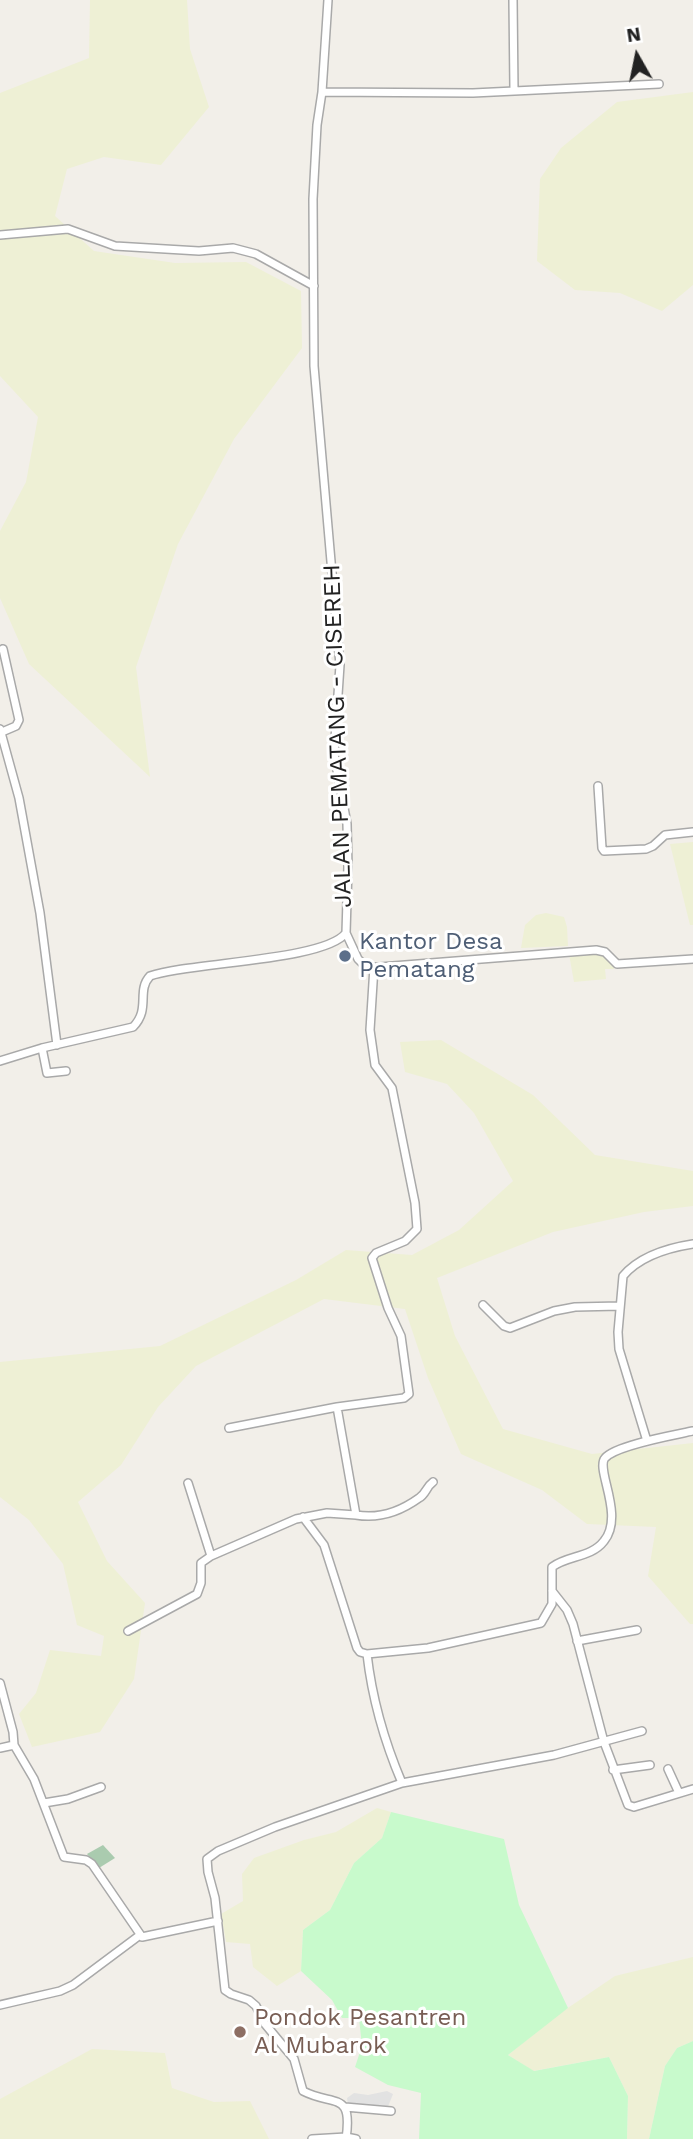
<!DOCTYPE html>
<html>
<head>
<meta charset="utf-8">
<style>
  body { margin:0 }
  #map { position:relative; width:693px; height:2139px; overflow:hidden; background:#f2efe9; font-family:"Work Sans",sans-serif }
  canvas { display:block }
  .north { position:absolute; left:602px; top:21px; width:70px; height:70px; -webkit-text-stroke:5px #fff; paint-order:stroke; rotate:351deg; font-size:19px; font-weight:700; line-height:28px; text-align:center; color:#222 }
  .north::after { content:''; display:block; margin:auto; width:24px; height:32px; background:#222; clip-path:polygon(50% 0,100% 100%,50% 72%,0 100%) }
</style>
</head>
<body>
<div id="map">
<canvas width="693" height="2139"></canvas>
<div class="north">N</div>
</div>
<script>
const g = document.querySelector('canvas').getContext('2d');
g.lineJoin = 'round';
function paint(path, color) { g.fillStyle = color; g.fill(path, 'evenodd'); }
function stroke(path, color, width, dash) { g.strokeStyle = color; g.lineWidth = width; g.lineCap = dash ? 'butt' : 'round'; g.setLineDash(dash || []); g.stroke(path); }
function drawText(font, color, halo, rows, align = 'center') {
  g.font = font + ' "Work Sans",sans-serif'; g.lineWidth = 6; g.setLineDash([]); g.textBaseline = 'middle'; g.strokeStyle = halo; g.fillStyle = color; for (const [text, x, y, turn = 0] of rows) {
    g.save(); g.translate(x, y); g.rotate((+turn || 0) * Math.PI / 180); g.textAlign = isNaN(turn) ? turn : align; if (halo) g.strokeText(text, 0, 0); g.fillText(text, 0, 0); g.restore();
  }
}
const farmland = new Path2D(`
  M90 0H187L190 49 209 107 161 165 104 157 67 169 55 216 94 251 175 263 246 262 301 291 302 348 234 439 178 544 136 667 150 777 29 664 0 598V531L26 482 38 417 0 376V93L89 58Z
  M693 92V285L662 311 620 293 575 290 537 261 540 179 561 148 617 102Z
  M693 842V925H690L670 844Z
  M546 913 564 917 567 927 568 946 521 948 525 925 536 915Z
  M596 951 606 954 613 962 614 969H605L606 979 574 982 569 954Z
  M441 1040 533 1095 595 1155 693 1171V1206L644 1212 553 1232 437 1278 455 1336 503 1429 592 1454 693 1443V1624H690L648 1576 656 1527 587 1524 542 1490 461 1454 428 1378 405 1309 324 1299 196 1366 158 1407 121 1465 78 1502 107 1561 145 1603 134 1679 100 1732 32 1747 19 1714 36 1693 50 1650 101 1656 104 1636 77 1625 63 1564 29 1520 0 1497V1362L160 1346 296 1280 346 1250 412 1255 459 1230 513 1181 474 1113 447 1084 405 1072 400 1042Z
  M377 1808 391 1812 382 1838 354 1863 330 1910 303 1930 301 1971 277 1986 253 1967 250 1944 226 1942 221 1914 243 1901 242 1874 254 1858 304 1840 336 1832Z
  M693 1957V2041L677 2048 665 2066 649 2139H627L628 2096 609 2057 533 2071 508 2055 556 2016 615 1976Z
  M92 2049 165 2053 172 2088 214 2102 250 2101 269 2139H0V2099Z`);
const cemetery = new Path2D(`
  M103 1845 115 1858 99 1868 87 1854Z`);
const park = new Path2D(`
  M391 1812 504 1839 519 1905 568 2008 508 2055 534 2071 609 2057 628 2096 627 2139H419L421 2093 388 2085 355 2067 362 2046 359 2018H342L332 2000 301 1971 303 1930 330 1910 354 1863 382 1838Z
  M693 2041V2139H649L665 2066 677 2048Z`);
const parking = new Path2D(`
  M387 2091 393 2094 387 2109 348 2105 347 2098 354 2093 368 2095Z`);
const minor = new Path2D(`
  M513 0 514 90
  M322 92 473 93 659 84
  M0 235 68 229 115 246 199 251 233 248 256 254 314 286
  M0 729 19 798 40 913 57 1045
  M2 732 16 726 19 720 3 649
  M598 786 602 848 604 851 646 849 653 846 665 835 693 832
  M346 933 358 959 367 968 596 950 605 952 617 964 693 959
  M42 1048 47 1073 66 1071
  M0 1061 42 1048 133 1027C151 1009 136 991 150 976 190 962 324 961 346 933L348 867 347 824 334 754 340 665 314 366 313 199 317 125 322 92 328 0
  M483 1305 504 1326 510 1328 554 1311 575 1307 620 1306
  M229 1428 337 1407
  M647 1441 619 1349 618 1332 623 1276C640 1256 667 1248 693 1244
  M188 1483 211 1556
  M356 1515C379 1519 401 1511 419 1498 426 1494 426 1487 433 1482
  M303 1517 324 1545 357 1648 360 1652 367 1654
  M552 1591 567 1610 573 1624 604 1742 628 1805 634 1807 693 1789
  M128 1631 197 1594 201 1583V1563L211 1556 296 1519 327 1513 356 1515 337 1407 404 1398 409 1394 401 1336 388 1308 372 1258 376 1253 405 1241 417 1229 415 1203 392 1088 375 1065 370 1030 374 967
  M577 1641 637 1630
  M0 1683 13 1732 14 1745
  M14 1745 34 1779 64 1857 86 1860 92 1864 142 1937 218 1921
  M0 1748 14 1745
  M668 1769 679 1793
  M613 1770 650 1765
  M402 1783 554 1755 642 1731
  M44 1803 68 1799 101 1787
  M0 2005 60 1991 73 1985 140 1935
  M345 2107 391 2111
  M312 2139 346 2137 356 2139
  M346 2139C353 2090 334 2107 303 2091L294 2059 265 2024 256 2006 249 2000 231 1994 225 1990 215 1898 208 1872 207 1859 218 1851 275 1827 402 1783C385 1743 372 1698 367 1654L428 1648 541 1623 552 1604V1567C568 1555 591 1558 604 1541 625 1515 595 1469 605 1458 616 1445 675 1435 693 1431`);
const markers = [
  [345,956,7,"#5c6f8a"],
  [240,2032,7,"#8d6e63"]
];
const streetNames = [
  ["JALAN PEMATANG - CISEREH",338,736,-92]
];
const serviceNames = [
  ["Kantor Desa",359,942],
  ["Pematang",359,970]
];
const educationNames = [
  ["Pondok Pesantren",254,2018],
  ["Al Mubarok",254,2046]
];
paint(farmland, '#eef0d5');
paint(cemetery, '#aacbaf');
paint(park, '#c8facc');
paint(parking, '#e2e2e2');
stroke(minor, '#a9a9a9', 10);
stroke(minor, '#fff', 7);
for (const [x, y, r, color] of markers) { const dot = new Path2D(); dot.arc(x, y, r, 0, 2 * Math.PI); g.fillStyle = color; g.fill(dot); stroke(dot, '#fff', 2.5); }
drawText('24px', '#222', '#fff', streetNames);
drawText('24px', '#4e5e75', '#fff', serviceNames, 'left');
drawText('24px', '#785e54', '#fff', educationNames, 'left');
</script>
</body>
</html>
